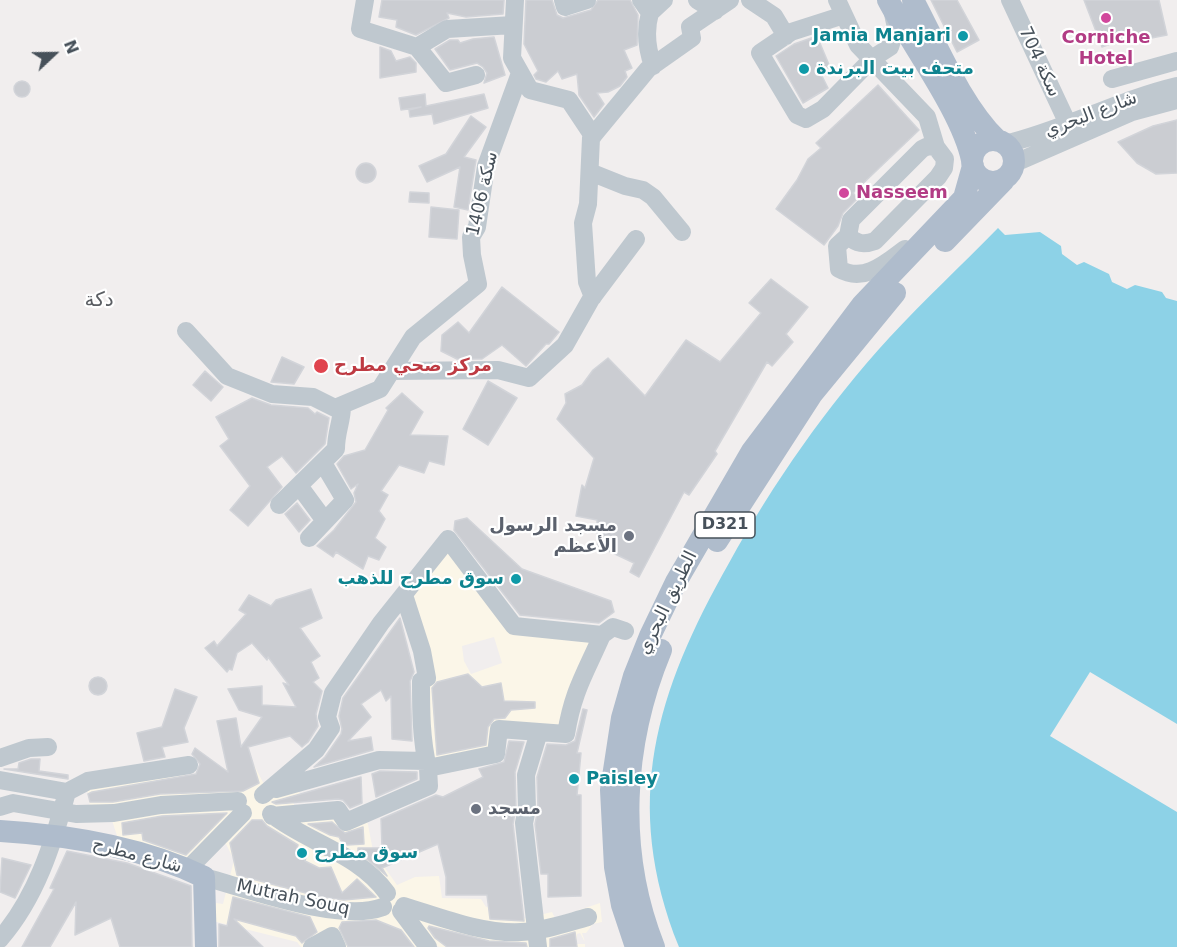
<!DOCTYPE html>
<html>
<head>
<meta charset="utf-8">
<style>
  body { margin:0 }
  #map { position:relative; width:1177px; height:947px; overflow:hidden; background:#f1eeee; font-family:"DejaVu Sans",sans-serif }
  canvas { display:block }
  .north { position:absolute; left:24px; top:24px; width:60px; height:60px; -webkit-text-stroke:4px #fff; paint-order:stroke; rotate:68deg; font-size:16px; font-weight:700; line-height:24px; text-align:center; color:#47515a }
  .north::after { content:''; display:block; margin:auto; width:21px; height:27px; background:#47515a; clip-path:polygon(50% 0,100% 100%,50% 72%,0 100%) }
</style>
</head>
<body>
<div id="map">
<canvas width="1177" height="947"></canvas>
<div class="north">N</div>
</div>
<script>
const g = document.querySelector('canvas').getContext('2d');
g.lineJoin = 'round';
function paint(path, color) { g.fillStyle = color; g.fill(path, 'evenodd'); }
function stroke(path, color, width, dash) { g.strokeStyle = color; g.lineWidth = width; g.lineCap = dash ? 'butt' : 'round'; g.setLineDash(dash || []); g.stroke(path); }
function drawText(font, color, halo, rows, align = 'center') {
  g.font = font + ' "DejaVu Sans",Cairo,sans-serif'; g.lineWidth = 4.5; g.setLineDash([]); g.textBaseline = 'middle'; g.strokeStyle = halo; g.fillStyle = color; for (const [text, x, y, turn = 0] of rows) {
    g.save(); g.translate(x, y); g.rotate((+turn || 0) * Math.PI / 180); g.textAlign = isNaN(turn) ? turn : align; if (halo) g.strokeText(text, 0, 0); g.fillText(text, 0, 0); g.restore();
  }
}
const commercial = new Path2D(`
  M449 544 514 626 602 635 566 734 500 729 496 754 431 764 412 585ZM494 637 502 663 471 674 464 661 462 646Z
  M252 761 269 794 296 785 301 796 292 800 297 811 353 821 366 814 373 851 397 885 415 877 439 876 442 898 481 899 486 907 501 903 523 919 552 912 555 918 600 903 602 922 593 924 586 933H582L585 942 580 933 577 934V944H585V947H439L422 935V947H301L297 942 213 921 216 903 223 904 234 860 226 844 219 841 194 866 119 842 109 811 91 812 87 788 225 770Z`);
const water = new Path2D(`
  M998 228 1005 235 1040 232 1061 246 1062 254 1077 265 1084 262 1109 274 1112 282 1127 289 1135 285 1162 292 1166 298 1177 301V724L1090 672 1050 736 1177 812V947H679C621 802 656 692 729 563 774 482 827 406 889 338 924 300 962 265 998 228Z`);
const building = new Path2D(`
  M382 0H504L503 14 466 17 447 13 449 18 416 35 396 27 397 20 379 17Z
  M526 0H552L557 15 563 18 591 10 598 0H630L638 15 637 45 624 50 632 68 625 71 627 77 620 86 608 92 597 93 604 104 594 117 579 95 577 74 562 79 558 71 546 82 536 79 534 75 538 71 524 44Z
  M931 0H957L979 40 957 52Z
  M1084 0H1159L1167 35 1136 41 1135 35 1102 47Z
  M817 36 830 67 820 72 828 88 803 103 776 56 794 44Z
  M494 37 505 75 484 83 487 73 483 67 477 63 450 70 435 49 450 40H458L460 43 473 39Z
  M380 47 391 51 396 61 410 57 416 63V72L380 78Z
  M14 89a8 8 0 1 1 16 0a8 8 0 1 1-16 0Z
  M878 85 919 130 853 193 858 198 843 213 838 226 824 245 776 209 797 180 808 159 821 148 816 143Z
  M425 94 426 106 484 94 488 108 434 124 432 114 410 117 409 110 421 107 401 110 399 98Z
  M471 116 486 127 464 157 476 160 468 210 454 207 460 167 427 182 419 166 446 154Z
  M1177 120V173L1156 174 1137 163 1118 142 1153 126Z
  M356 173a10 10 0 1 1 20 0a10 10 0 1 1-20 0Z
  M410 192 429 193V203L409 202Z
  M431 207 459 210 457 239 429 237Z
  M771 279 808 307 786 334 793 342 772 366 767 362 715 451 717 454 689 495 684 492 639 577 630 572 634 563 598 546 597 520 576 516 582 485 585 488 594 458 557 419 566 403 565 394 582 385 593 370 608 358 645 396 686 340 720 362 761 313 749 303Z
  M502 287 559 332 549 344H546L526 366 502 345 482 359H457L441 351 442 335 458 322 469 333Z
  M282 357 304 367 294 384 271 382Z
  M205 371 223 387 211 401 193 385Z
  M488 381 517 398 488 445 463 429Z
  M402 393 423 412 410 435 448 436 444 465 429 461 424 473 399 465 381 491 388 495 379 511 385 519 375 538 386 547 379 560 368 556 363 569 336 552 333 557 317 546 334 530 356 502 354 493 358 484 351 489 337 464 344 456 365 450 388 410 386 408Z
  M252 398 271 405 308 408 315 414 317 412 329 418 325 444 296 473 282 456 267 467 282 487 248 526 230 510 250 486 220 446 229 439 216 417Z
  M297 503 310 520 299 532 285 514Z
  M467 518 522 569 611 601 614 612 599 623 520 615 454 530 455 521Z
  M311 589 322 618 300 628 320 656 311 662 319 678 313 682 322 691 316 714 318 726 308 742 302 747 290 736 248 747 259 783 243 791 160 794 113 802H90L88 794 92 792 196 774 200 764 192 754 195 748 228 772 217 721 236 718 241 747 262 717 239 710 228 689 262 686V705L296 707 283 683 289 685 268 657 267 660 252 643 237 653 232 670 229 669 227 672 205 648 214 641 217 646 246 614 239 610 249 595 271 606 276 600Z
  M400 618 414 672 410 681 412 741 392 739 391 696 386 701 381 690 361 704 371 717 348 741 371 737 373 750 314 767 325 757 341 734 342 729 339 716 343 698Z
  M468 674 482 687 501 683 504 701 535 702V708L511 710 505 718 494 719 488 727 486 745 437 755 432 688 437 682Z
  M89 686a9 9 0 1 1 18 0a9 9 0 1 1-18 0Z
  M175 689 197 697 184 728 188 742 162 747 165 757 144 761 137 733 162 727Z
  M583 709 587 710 577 753H581L577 795H581V896L548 897V874H541L535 824 538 809 537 777 547 744 566 745 575 741Z
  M509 741 524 742 515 772 516 808 513 824 524 921 490 919 487 895H446V877L438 844 382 868 387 876 358 852V848H382L381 819 436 795 443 797 483 777 479 769 504 762Z
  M31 759H40L39 771 68 775V779L4 769H18L19 763Z
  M380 771 417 772V779L376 797 372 774Z
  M361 777 362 803 350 808 343 800 338 799 276 804 272 802Z
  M227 813 186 855 143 840 142 833 123 835 122 823 162 816Z
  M252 820H262L267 826 298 845 297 848 307 853 305 861 319 868 331 867 342 893 357 879 376 897 344 900 321 897 237 875 230 843Z
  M332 822 345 833 363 827 364 844 347 845 341 841 339 837 330 835 308 824Z
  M67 851 127 863 191 886 192 947H120L111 918 75 935 76 902 50 947H22L54 889 50 888Z
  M2 858 31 865 15 898 0 892Z
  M233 897 310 917 317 932 302 943 296 936 234 919 263 947H219V924L227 926Z
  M376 920 401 930 414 947H348L339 928 342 922Z
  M429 926 489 941 526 943 527 947H447L435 938 428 928Z
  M575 932 577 947H550V939Z`);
const minor = new Path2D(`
  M365 0 360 29 417 47
  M515 0 512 58 530 90 569 100 593 136
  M563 0 565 7 587 0
  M641 0 650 13C645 30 647 49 653 66
  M697 0 715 11
  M750 0 774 16 786 36
  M837 0 858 45 927 117 936 147 945 159 944 168 938 177 875 241C864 245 857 244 848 236L851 220 922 149 928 146 936 147
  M1010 0 1068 124
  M650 13 664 0
  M844 15 791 32 760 53 797 115 806 119 823 109 873 58 890 47 896 28 892 9
  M417 47 447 29 513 25
  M417 47 446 83 476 75
  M1112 79 1177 61
  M1005 144C1064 130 1118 100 1177 86
  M1015 163 1132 112 1177 100
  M590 172 625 186 643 190 653 197 682 232
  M848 236 837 246 839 269C864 283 885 264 905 249
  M593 297 587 282 583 223 588 204 591 138 648 69 692 38 690 27 730 0
  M186 331 227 376 272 394 313 397 335 408 380 389 413 337 478 284 472 255 471 237 477 227 486 166 520 73
  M391 371 498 370 529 378 565 345 591 299 636 239
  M300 487 325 521
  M279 505 336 449C336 431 342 422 342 406
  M309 538 345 500 323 463
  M404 595 422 651 427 678 421 681C421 711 421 739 428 768
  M602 635 613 627 625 631
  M0 758 29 748 48 747
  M0 780 67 792C53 844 36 898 0 939
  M276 789 379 760 426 761
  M67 792 88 781 189 765
  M263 795 316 750 331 728 327 717 333 693 381 623 448 539 514 626 602 635C585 674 573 691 566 734L499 729 496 754 428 768 429 786 346 822 338 810 272 816
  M0 807 13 803 76 814 114 813 161 805 238 801
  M271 814C308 843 358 853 387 893
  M188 869 243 813
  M204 877C249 889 340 923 383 907
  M404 906C440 917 482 934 521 932 544 931 566 923 588 917
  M401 911 428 947
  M312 947 332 936 337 947
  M538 947 524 823 527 809 526 775 539 732`);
const major = new Path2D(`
  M888 0C912 46 962 112 972 160
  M913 0C937 45 961 105 997 140
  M972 161a21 21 0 1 1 42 0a21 21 0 1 1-42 0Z
  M945 241 1004 180
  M717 541 812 394 895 293
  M0 831C68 835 142 847 204 877L206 947
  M636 947 622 905 615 867 611 790 622 718 634 676 650 636 676 582 752 451 862 305 964 198 973 166
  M654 947C616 851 622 744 661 650`);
const markers = [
  [1106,18,6,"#d1479c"],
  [963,36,6,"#0f9aa8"],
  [804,69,6,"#0f9aa8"],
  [844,193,6,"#d1479c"],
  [321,366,8,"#e0444e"],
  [629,536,6,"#6b7280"],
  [516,579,6,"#0f9aa8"],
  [574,779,6,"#0f9aa8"],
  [476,809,6,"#6b7280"],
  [302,853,6,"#0f9aa8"]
];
const shields = [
  [725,525,60]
];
const shieldNames = [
  ["D321",725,525]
];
const cultureNames = [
  ["Jamia Manjari",951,36,"right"],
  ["متحف بيت البرندة",816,69],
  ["سوق مطرح للذهب",504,579,"right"],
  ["Paisley",586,779],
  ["سوق مطرح",314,853]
];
const hotelNames = [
  ["Corniche",1106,38],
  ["Hotel",1106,59],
  ["Nasseem",856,193,"left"]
];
const streetNames = [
  ["سكة 704",1039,62,65],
  ["شارع البحري",1091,115,-21],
  ["1406 سكة",483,194,-77],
  ["الطريق البحري",668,603,-64],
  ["شارع مطرح",137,856,15],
  ["Mutrah Souq",293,898,12]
];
const healthNames = [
  ["مركز صحي مطرح",334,366]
];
const worshipNames = [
  ["مسجد الرسول",617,526],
  ["الأعظم",617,547],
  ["مسجد",488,809,"left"]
];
const neighbourhoodNames = [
  ["دكة",99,301]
];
paint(commercial, '#fbf6e8');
paint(water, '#8dd2e7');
paint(building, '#cbcdd2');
stroke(building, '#d2d4d9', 1.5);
stroke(minor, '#bfc8cf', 18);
stroke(major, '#afbccc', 22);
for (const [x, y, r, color] of markers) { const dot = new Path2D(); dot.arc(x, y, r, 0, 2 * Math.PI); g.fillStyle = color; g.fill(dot); stroke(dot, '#fff', 2); }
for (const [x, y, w] of shields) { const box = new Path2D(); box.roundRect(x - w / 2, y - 13, w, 26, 4.5); g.fillStyle = '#fff'; g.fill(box); stroke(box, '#47515a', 1.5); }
drawText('bold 16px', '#47515a', null, shieldNames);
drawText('bold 18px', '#0d838f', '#fff', cultureNames, 'left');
drawText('bold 18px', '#b23c85', '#fff', hotelNames);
drawText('18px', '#47515a', '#fff', streetNames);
drawText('bold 18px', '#be3a42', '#fff', healthNames, 'left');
drawText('bold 18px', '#5b616d', '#fff', worshipNames, 'right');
drawText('20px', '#5b5e63', '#fff', neighbourhoodNames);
</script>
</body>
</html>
